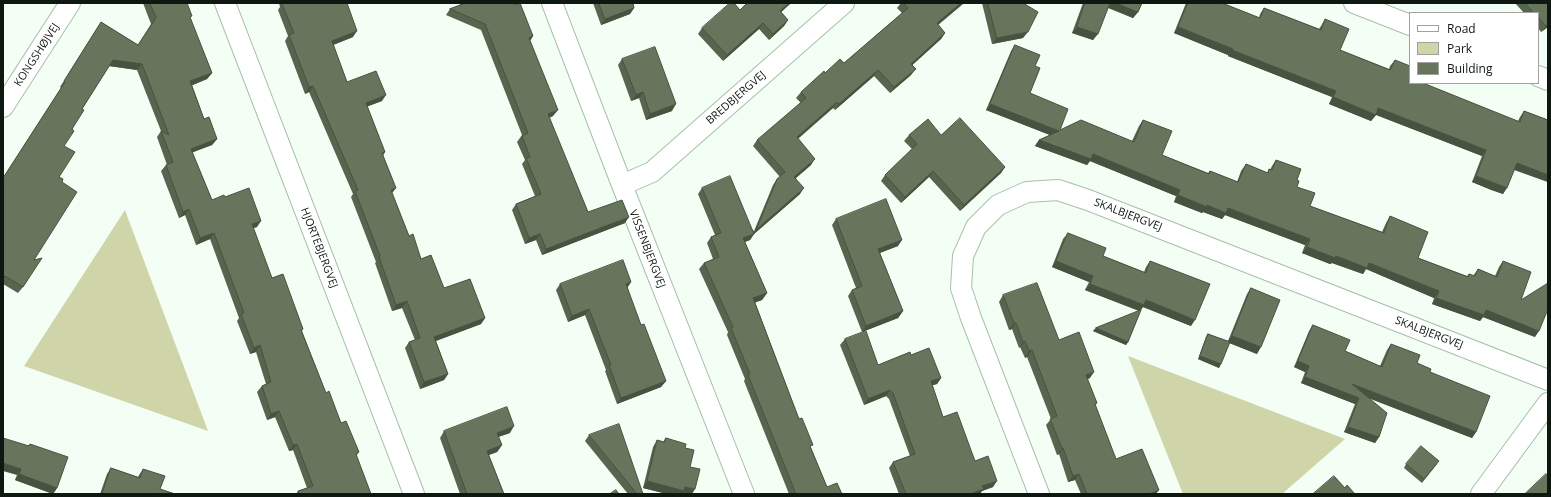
<!DOCTYPE html>
<html>
<head>
<meta charset="utf-8">
<style>
  body { margin:0 }
  #map { position:relative; width:1551px; height:497px; overflow:hidden; background:#f3fef4; font-family:"Open Sans",sans-serif }
  canvas { display:block }
  .frame { position:absolute; inset:0; border:4px solid #0e1810; pointer-events:none }
  .legend { position:absolute; left:1409px; top:12px; width:130px; height:72px; box-sizing:border-box; background:#fff; border:1px solid #9fa39f; margin:0; padding:5px 7px; list-style:none; font-size:12px; color:#0e1810 }
  .legend li { display:flex; align-items:center; gap:8px; height:20px }
  .legend b { width:20px; border:1px solid #9fa39f }
</style>
</head>
<body>
<div id="map">
<canvas width="1551" height="497"></canvas>
<div class="frame"></div>
<ul class="legend">
<li><b style="height:5px;background:#fff"></b>Road</li>
<li><b style="height:11px;background:#cfd4a9"></b>Park</li>
<li><b style="height:11px;background:#66755b"></b>Building</li>
</ul>
</div>
<script>
const g = document.querySelector('canvas').getContext('2d');
g.lineJoin = 'round';
function paint(path, color) { g.fillStyle = color; g.fill(path, 'evenodd'); }
function stroke(path, color, width, dash) { g.strokeStyle = color; g.lineWidth = width; g.lineCap = dash ? 'butt' : 'round'; g.setLineDash(dash || []); g.stroke(path); }
function drawText(font, color, halo, rows, align = 'center') {
  g.font = font + ' "Open Sans",sans-serif'; g.lineWidth = 3.5; g.setLineDash([]); g.textBaseline = 'middle'; g.strokeStyle = halo; g.fillStyle = color; for (const [text, x, y, turn = 0] of rows) {
    g.save(); g.translate(x, y); g.rotate((+turn || 0) * Math.PI / 180); g.textAlign = isNaN(turn) ? turn : align; if (halo) g.strokeText(text, 0, 0); g.fillText(text, 0, 0); g.restore();
  }
}
const green = new Path2D(`
  M125 210 129 221 208 431 24 366Z
  M1128 356 1345 439 1282 494H1183Z`);
const street = new Path2D(`
  M225 3 414 494
  M552 3 622 185 744 494
  M1354 3 1410 25
  M1538 76 1548 80
  M3 107 70 3
  M622 185 652 172 844 3
  M1039 494 971 318 961 288 963 256 976 227 998 205 1027 192 1058 190 1088 200 1548 380
  M1481 494 1548 403`);
const wall = new Path2D(`
  M143 3H187L190 18 212 73 207 79 192 85 204 119 217 139 212 145 192 152 212 200 225 197 257 227 253 228 272 278 303 329 302 331 326 393 341 423 359 452 356 456 371 494H296L298 491 307 488 293 450 289 451 275 417 267 420 257 392 262 386 266 384 256 352 250 354 237 321 239 318 210 239 196 245 185 215 179 218 161 171 166 165H167L157 137 161 131 137 70 109 66 82 109 72 129 64 146 59 177 62 182 34 260 23 287 18 293 3 284V178L61 88 60 87 101 22 138 45 151 24Z
  M279 3H347L353 37 333 45 347 82 382 101 367 106 385 152 383 156 396 188 392 193 409 236 421 259 444 288 485 318 481 324 436 341 448 374 444 380 420 389 405 348 409 342 415 340 402 308 392 311 375 263 376 262 351 197 353 194 309 92 305 94 285 41 288 36 278 10 280 7Z
  M460 3H513L533 36 530 41 553 116 549 118 588 212 625 223 542 255 536 240 525 244 512 210 516 204 535 196 522 164 525 160 517 142 522 135 481 30 446 15 450 9 460 5Z
  M593 3H633L634 8 630 14 601 25Z
  M747 3H791L781 12 788 20 784 26 769 40 759 29 723 61 698 34 702 28 740 10Z
  M901 3H964L938 25 945 33 941 39 912 65 911 75 890 93 874 76 835 110 833 108 798 139 811 165 796 178 800 194 754 234 750 240 745 242 767 293 762 300 755 302 799 419 827 487 842 494H789L744 381 745 379 727 335 728 332 699 269 704 263 713 259 707 243 711 237 715 235 698 194 702 188 754 231 773 185 777 179 780 177 753 146 757 140 801 103 796 98 801 92 825 73 844 63 902 13 897 8Z
  M982 3H1023V38L992 44Z
  M1083 3H1142L1138 12 1133 18 1108 8 1093 40 1072 33Z
  M1186 3H1222L1259 18 1260 14 1264 8 1319 29 1321 26 1325 19 1340 50 1389 69 1390 66 1395 60 1410 83 1518 121 1520 117 1524 111 1548 120V182L1514 170 1503 194 1472 182 1482 156 1376 115 1371 121 1329 104 1332 97 1228 56V55L1174 33Z
  M1515 3H1548V27L1541 32 1538 28V13H1524Z
  M1015 45 1035 66 1030 93 1060 130 1132 141 1139 126 1143 120 1162 155 1208 173 1210 171 1237 182 1241 171 1246 164 1267 173 1269 169 1270 170 1272 166 1276 160 1297 180V187L1310 206 1382 232 1386 223 1390 216 1418 258 1467 276 1469 274 1473 276 1478 269 1495 276 1499 267 1503 261 1521 300 1535 337 1483 317 1480 321 1432 304 1434 298 1366 269 1363 274 1332 263 1330 264 1302 253 1305 245 1225 215 1222 219 1203 212 1202 213 1174 202 1176 196 1090 161 1087 165 1035 146 1039 140 1050 135 986 110 1011 51Z
  M622 59 672 111 646 120 639 98 631 101 618 65Z
  M909 135H941L1005 167 1001 173 960 211 929 177 901 203 881 181 885 175 912 149 904 141Z
  M836 219 898 246 880 253 903 311 898 318 862 332 848 296 852 290 856 288 832 225Z
  M1068 233 1103 256 1144 272 1146 267 1150 261 1191 326 1143 307 1140 311 1128 342 1126 345 1093 331 1096 328 1139 311 1085 290 1089 282 1052 267 1063 239Z
  M631 282 627 288 641 325 666 381 661 387 617 404 605 371 606 370 585 315 568 322 556 290 560 284Z
  M1251 288 1257 354 1229 343 1219 368 1198 359 1206 337 1208 334 1228 341 1247 294Z
  M1003 295 1059 340 1090 378 1087 379 1097 403 1095 405 1116 459 1156 494H1081L1075 480 1068 482 1059 454 1057 455 1046 425 1051 419 1027 357 1025 358 1020 347 1019 348 1012 329 1009 330 999 302Z
  M1313 325 1345 351 1380 366 1387 350 1391 344 1430 372 1476 432 1472 438 1368 398 1379 437 1375 443 1344 432 1355 404 1301 383 1305 372 1294 367 1309 331Z
  M845 339 878 365 911 355 941 378 937 384 932 385 943 417 975 461 993 487 982 491 980 494H899L889 468 893 462 910 456 889 399 886 396 864 405 840 345Z
  M444 431 510 433 498 437 502 445 497 452 489 455 504 494H460L440 438Z
  M589 435 643 494H628L585 441Z
  M666 438 685 448 690 467 682 494H667L643 488 653 447 657 440 663 442Z
  M30 444 57 488 53 494 15 480 28 446Z
  M1406 464H1437L1422 483 1404 468Z
  M111 468 138 477 139 475 143 469 160 489 175 494H100L107 474Z`);
const shadedWall = new Path2D(`
  M789 3H791L776 17 780 11Z
  M961 3H964L933 29 937 23Z
  M1110 3H1116L1138 12 1133 18 1107 7Z
  M634 8 630 14 601 25 605 19Z
  M788 20 784 26 769 40 773 34Z
  M763 23 759 29 723 61 727 55Z
  M1548 24V27L1541 32 1546 26Z
  M1077 27 1098 34 1093 40 1072 33Z
  M1178 27 1233 49 1228 55 1174 33Z
  M357 31 353 37 328 47 332 41Z
  M1028 32 1023 38 992 44 997 38Z
  M945 33 941 39 907 70 911 64Z
  M533 36 529 42V38Z
  M1232 50 1336 91 1332 97 1228 56Z
  M113 60 142 64 137 70 109 66Z
  M916 69 911 75 890 93 894 87Z
  M878 70 874 76 835 110 839 104Z
  M212 73 207 79 186 88 190 81Z
  M313 86 309 92 305 94 309 87Z
  M643 92 639 98 631 101 636 95Z
  M386 95 382 101 361 109 366 103Z
  M1333 97 1376 115 1371 121 1329 104Z
  M837 102 833 108 792 143 797 137Z
  M676 104 672 111 646 120 650 114Z
  M990 104 1059 131 1055 137 986 110Z
  M1378 108 1486 150 1482 156 1374 114Z
  M558 110 553 116 544 120 548 114Z
  M217 139 212 145 186 155 191 149Z
  M1039 140 1093 154 1180 190 1176 196 1090 161 1087 165 1035 146Z
  M815 159 811 165 790 183 794 177Z
  M1517 163 1548 175V182L1513 169Z
  M1005 167 1001 173 960 211 964 205Z
  M933 171 929 177 901 203 905 197Z
  M1476 176 1507 188 1503 194 1491 190 1472 182Z
  M396 188 391 194V190Z
  M804 188 800 194 754 234 750 240 739 244 743 238 753 234 756 230Z
  M1178 195 1207 205 1228 208 1310 239 1305 245 1225 215 1222 219 1203 212 1202 213 1174 202Z
  M189 209 185 215 179 218 183 212Z
  M629 217 625 223 542 255 546 249Z
  M261 221 257 227 247 230 252 224Z
  M214 233 210 239 196 245 200 238Z
  M540 234 536 240 525 244 529 238Z
  M902 240 898 246 874 255 878 249Z
  M1307 247 1336 256 1369 263 1439 291 1434 298 1366 269 1363 274 1332 263 1330 264 1302 253Z
  M1056 261 1093 276 1089 282 1052 267Z
  M631 282 627 288 626 284Z
  M1090 284 1146 300 1195 320 1191 326 1143 307 1140 311 1085 290Z
  M767 293 762 300 749 305 753 298Z
  M1436 298 1486 310 1539 331 1535 337 1483 317 1480 321 1432 304Z
  M407 301 402 308 392 311 396 305Z
  M589 309 585 315 568 322 572 316Z
  M903 311 898 318 862 332 866 326Z
  M485 318 481 324 430 343 434 337Z
  M1014 323H1016L1012 329 1009 330Z
  M1096 328 1128 342 1126 345 1093 331Z
  M1232 336 1261 347 1257 354 1227 342Z
  M1025 341 1020 347 1019 348 1023 342Z
  M260 345 256 352 250 354 254 348Z
  M1032 350 1027 357 1025 358 1029 351Z
  M1200 356 1221 364 1219 368 1198 359Z
  M1298 361 1309 366 1305 372 1294 367Z
  M1094 372 1090 378 1081 382 1086 375Z
  M448 374 444 380 420 389 424 382Z
  M1305 377 1359 398 1355 404 1301 383Z
  M941 378 937 384 927 387 931 381Z
  M666 381 661 387 617 404 621 398Z
  M1352 384 1476 432 1472 438 1348 390Z
  M890 390 886 396 864 405 868 399Z
  M279 411 275 417 267 420 271 414Z
  M514 426 510 433 492 439 497 433Z
  M1348 427 1379 437 1375 443 1344 432Z
  M297 444 293 450 289 451 293 445Z
  M502 445 497 452 483 457 487 451Z
  M1062 448H1063L1059 454 1057 455Z
  M3 463 21 469 17 475 3 471Z
  M19 474 57 488 53 494 15 480Z
  M1079 474 1075 480 1068 482 1073 476Z
  M647 481 685 487 695 489 692 494H685L682 493V494H667L643 488Z
  M997 481 993 487 982 491 980 494H972L982 486Z
  M1159 490 1156 494H1149Z`);
const building = new Path2D(`
  M150 3H187L192 16 190 17 212 73 190 81 204 119 209 117 217 139 191 149 212 200 224 195 225 197 249 188 261 221 252 224 272 278 283 274 303 329 301 330 326 393 329 391 341 423 346 421 359 452 356 454 371 494H299L298 491 313 486 297 444 293 445 279 411 271 414 262 386 271 382 260 345 254 348 241 314 244 313 214 233 200 238 189 209 183 212 166 165 173 162 161 131 169 135 142 64 113 60 82 109 84 110 72 129 74 131 64 146 75 152 59 177 63 179 62 182 77 192 34 260 42 258 23 287 5 276 3 279V178L65 82 64 81 101 22 138 45 156 18Z
  M284 3H347L357 31 332 41 347 82 376 71 386 95 366 103 385 152 382 153 396 188 391 190 409 236 413 234 421 259 431 255 444 288 470 279 485 318 434 337 448 374 424 382 409 342 420 338 407 301 396 305 379 257 380 256 355 191 358 190 313 86 309 87 289 35 294 33 282 4Z
  M466 3H513L514 5 520 3 533 36 529 38 558 110 548 114 588 212 622 200 629 217 546 249 540 234 529 238 516 204 541 194 526 158 530 157 522 136 528 133 485 24 450 9Z
  M599 3H633L634 8 605 19Z
  M730 3H734L740 10 747 3H789L780 11 788 20 773 34 763 23 727 55 702 28Z
  M903 3H961L937 23 945 33 911 64 916 69 894 87 878 70 839 104 837 102 797 137 815 159 794 177 804 188 756 230 777 179 785 172 757 140 806 98 801 92 824 71 825 73 840 59 844 63 908 8Z
  M988 3H1023L1038 12 1028 32 997 38Z
  M1085 3H1110L1098 34 1077 27Z
  M1116 3H1142L1138 12Z
  M1188 3H1222L1260 18 1264 8 1321 30 1325 19 1349 29 1340 50 1390 70 1395 60 1410 66V83H1423L1520 122 1524 111 1548 120V175L1517 163 1507 188 1476 176 1486 150 1378 108 1376 115 1333 97 1336 91 1232 50 1233 49 1178 27Z
  M1525 3H1548V24L1546 26 1538 17V13H1534Z
  M1015 45 1040 55 1035 66 1040 68 1030 93 1068 109 1060 130 1081 120 1134 142 1143 120 1172 131 1162 155 1209 174 1210 171 1238 182 1246 164 1268 173 1269 169 1272 170 1276 160 1301 169 1297 180 1299 181 1297 187 1315 193 1310 206 1384 233 1390 216 1428 232 1418 258 1468 277 1469 274 1475 276 1478 269 1497 277 1503 261 1531 272 1521 300 1548 283V309L1539 331 1486 310 1484 315 1436 298 1439 291 1369 263 1367 268 1336 256 1335 258 1307 247 1310 239 1228 208 1226 213 1207 205V207L1178 195 1180 190 1093 154 1091 159 1039 140 1059 131 990 104Z
  M655 47 676 104 650 114 643 92 636 95 622 59Z
  M960 118 1005 167 964 205 933 171 905 197 885 175 917 144 909 135 928 119 941 135Z
  M730 176 754 234 743 238 767 293 753 298 799 419 802 418 813 445 810 446 827 487 837 483 842 494H796L748 375 750 374 731 328 733 327 704 263 719 257 711 237 721 233 702 188Z
  M886 199 902 240 878 249 903 311 866 326 852 290 862 286 836 219Z
  M1068 233 1106 248 1103 256 1146 273 1150 261 1210 284 1195 320 1146 300 1144 305 1090 284 1093 276 1056 261Z
  M623 260 631 282 626 284 641 325 644 324 666 381 621 398 609 365H611L589 309 572 316 560 284Z
  M1037 283 1059 340 1079 332 1094 372 1086 375 1097 403 1095 404 1116 459 1142 449 1159 490 1149 494H1087L1079 474 1073 476 1063 448H1062L1050 419 1057 416 1032 350 1029 351 1025 341 1023 342 1016 323H1014L1003 295Z
  M1251 288 1280 300 1261 347 1232 336Z
  M1141 310 1128 342 1096 328Z
  M1313 325 1350 340 1345 351 1382 367 1391 344 1420 355 1417 363 1431 369 1430 372 1490 396 1476 432 1352 384 1387 413 1379 437 1348 427 1359 398 1305 377 1309 366 1298 361Z
  M866 331 878 365 910 352 911 355 929 348 941 378 931 381 943 417 957 412 975 461 988 456 997 481 982 486 984 489 973 493V494H906L893 462 915 454 893 393 890 390 868 399 845 339Z
  M1208 334 1230 342 1221 364 1200 356Z
  M507 407 514 426 497 433 502 445 487 451 504 494H467L444 431Z
  M619 424 643 494H637L589 435Z
  M3 438 29 446 30 444 68 457 57 488 19 474 21 469 3 463Z
  M666 438 686 444 685 448 694 450 690 467 700 469 695 489 685 487 684 491 647 481 657 440 664 442Z
  M1421 446 1439 461 1424 479 1406 464Z
  M111 468 140 478 143 469 165 476 160 489 175 494H102Z
  M1546 474 1548 475V494H1525Z
  M1334 476 1345 488 1347 485 1355 494H1313Z
  M616 490 619 494H610Z`);
const streetNames = [
  ["KONGSHØJVEJ",37,55,-57],
  ["BREDBJERGVEJ",736,98,-41],
  ["SKALBJERGVEJ",1128,215,21],
  ["HJORTEBJERGVEJ",319,248,69],
  ["VISSENBJERGVEJ",647,249,69],
  ["SKALBJERGVEJ",1429,333,21]
];
paint(green, '#cfd4a9');
stroke(street, '#a6c1aa', 22);
stroke(street, '#fff', 20);
paint(wall, '#58654e');
paint(shadedWall, '#475240');
paint(building, '#66755b');
stroke(building, '#475240', 1);
drawText('11px', '#0e1810', '#fff', streetNames);
</script>
</body>
</html>
